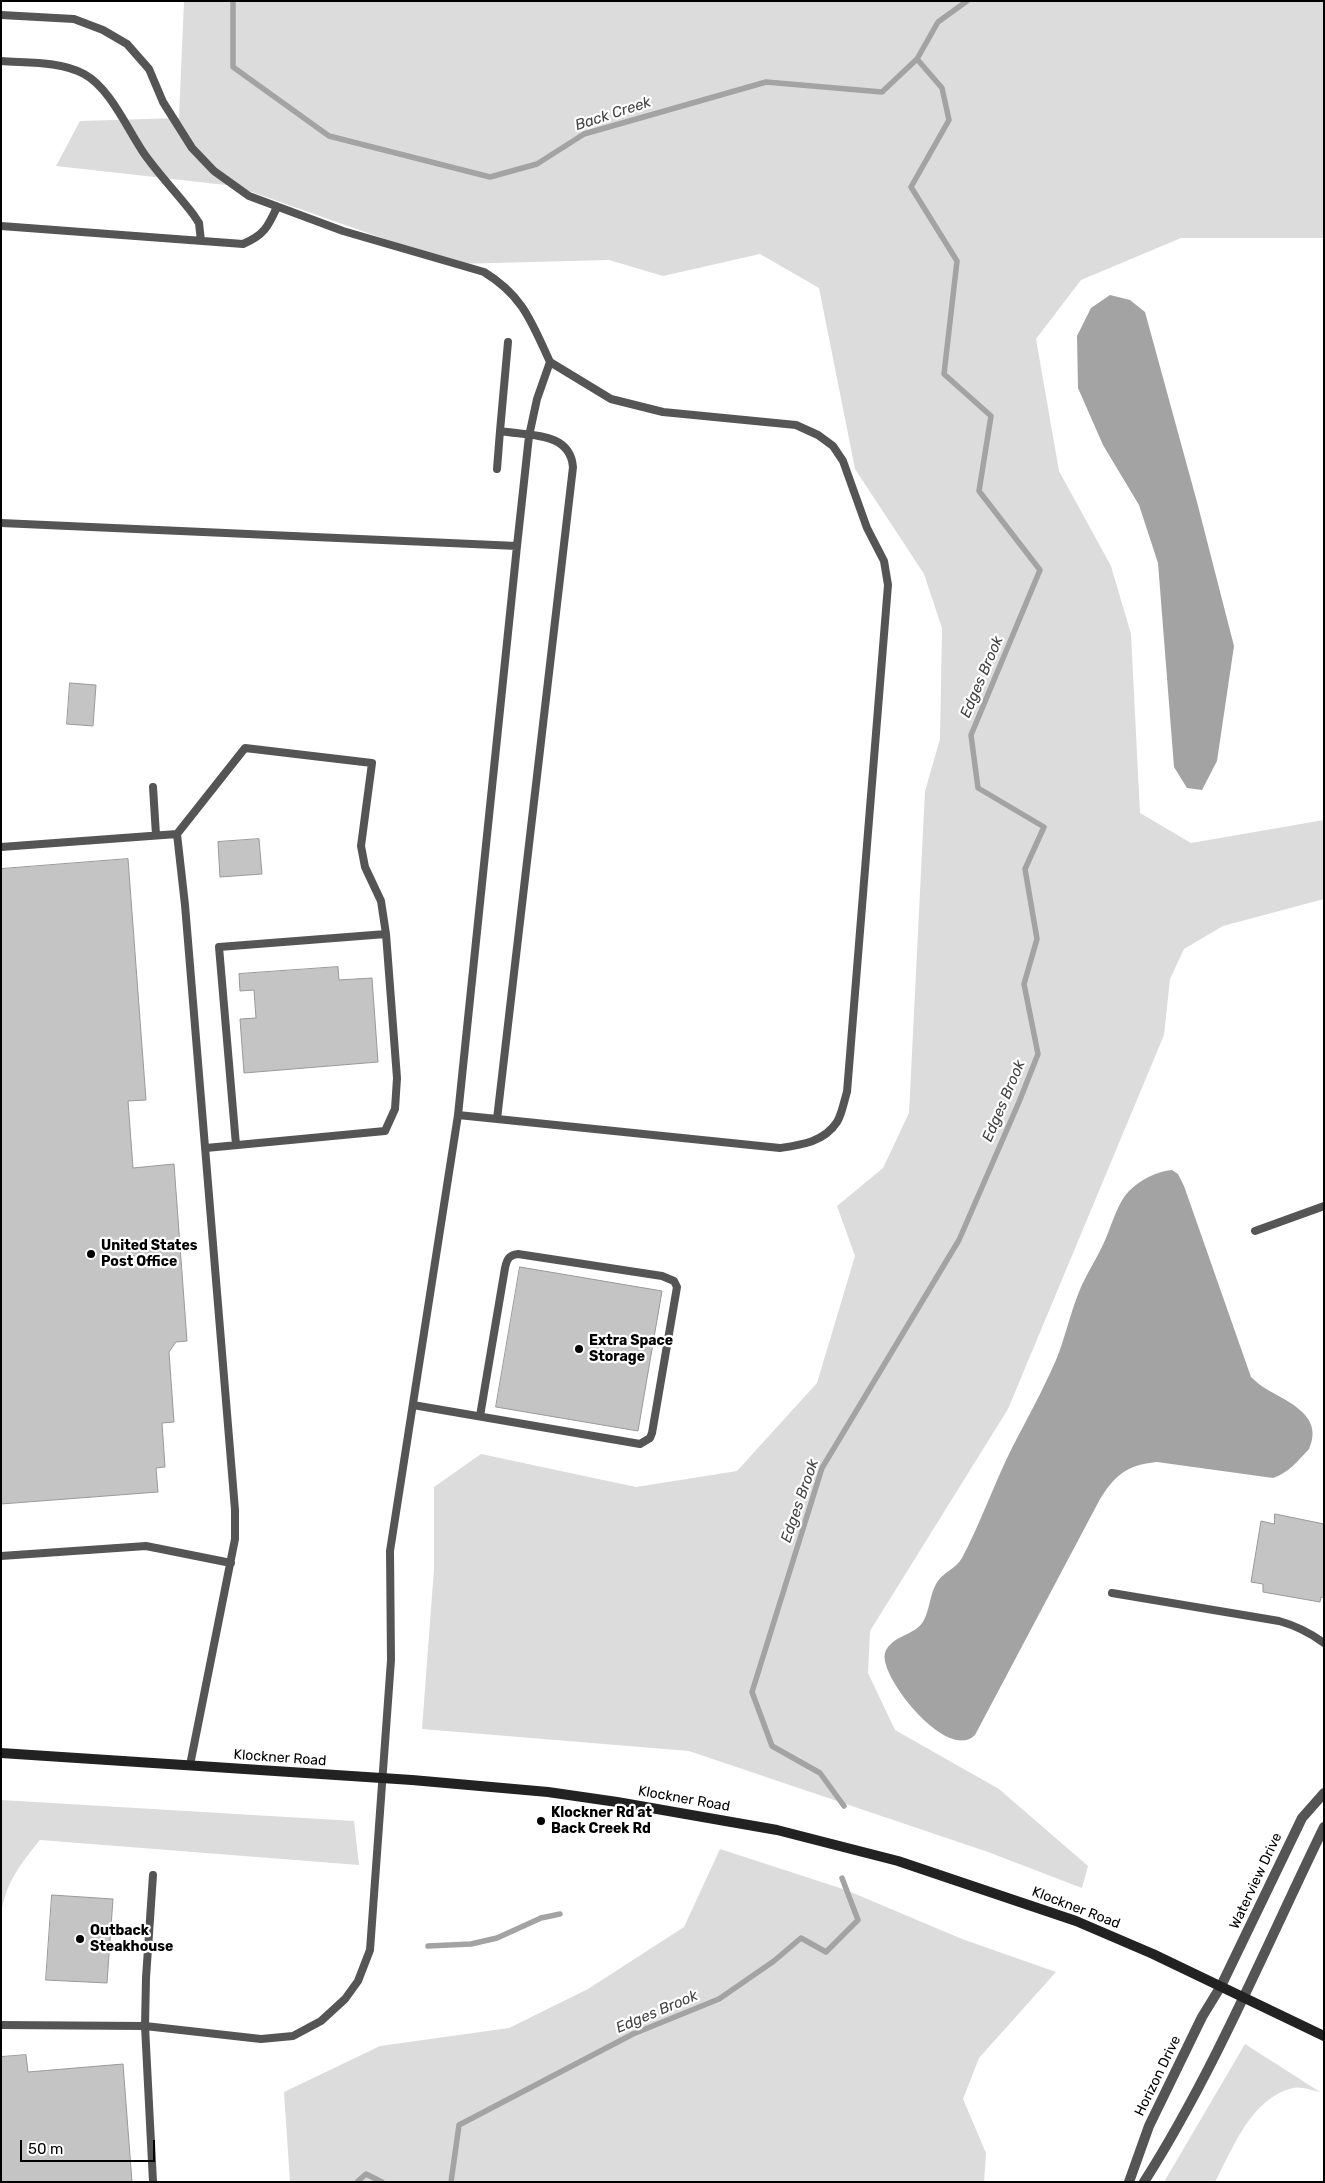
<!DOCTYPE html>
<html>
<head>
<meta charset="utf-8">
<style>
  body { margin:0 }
  #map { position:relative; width:1325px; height:2183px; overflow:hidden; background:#fff; font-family:Rubik,sans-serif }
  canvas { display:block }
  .frame { position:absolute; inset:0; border:2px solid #000; pointer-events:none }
  .scale { position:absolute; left:20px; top:2140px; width:135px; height:22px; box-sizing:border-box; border:2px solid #000; border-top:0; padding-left:6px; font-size:15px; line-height:18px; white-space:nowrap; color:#000; -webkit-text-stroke:4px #fff; paint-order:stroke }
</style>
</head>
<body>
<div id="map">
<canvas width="1325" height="2183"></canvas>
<div class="frame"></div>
<div class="scale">50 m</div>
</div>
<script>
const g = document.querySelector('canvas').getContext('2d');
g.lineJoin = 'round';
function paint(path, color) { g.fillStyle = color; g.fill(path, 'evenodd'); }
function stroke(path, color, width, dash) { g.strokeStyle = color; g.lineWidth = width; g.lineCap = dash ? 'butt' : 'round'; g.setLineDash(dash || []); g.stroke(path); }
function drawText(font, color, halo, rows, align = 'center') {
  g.font = font + ' Rubik,sans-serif'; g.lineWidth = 4.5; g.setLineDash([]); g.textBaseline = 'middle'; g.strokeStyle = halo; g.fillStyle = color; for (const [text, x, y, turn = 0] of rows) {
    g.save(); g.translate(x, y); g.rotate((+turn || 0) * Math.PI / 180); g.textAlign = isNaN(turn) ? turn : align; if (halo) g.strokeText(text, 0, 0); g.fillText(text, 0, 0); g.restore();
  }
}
const green = new Path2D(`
  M184 1H1324V238H1181L1081 280 1036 339 1059 471 1111 566 1131 634 1140 813 1191 843 1324 820V899L1223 926 1184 949 1170 979 1164 1035 1008 1409 870 1631 868 1673 895 1730 999 1789 1088 1866 1082 1888 988 1852 689 1751 422 1729 434 1569V1487L481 1454 636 1487 737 1471 817 1383 855 1256 837 1206 883 1168 909 1113 925 791 940 739 942 628 924 574 855 469 819 288 760 254 663 276 609 260 455 264 235 186 56 166 80 121 179 118Z
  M1 1800 354 1821 359 1865 40 1840C21 1863 4 1885 1 1916Z
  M720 1849 846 1890 962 1939 1056 1972 979 2058 963 2099 986 2153 984 2182H290L284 2092 380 2046 509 2028 588 1989 684 1927Z
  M1245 2044 1320 2092C1312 2090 1300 2086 1293 2088 1251 2098 1233 2148 1215 2182H1164Z`);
const water = new Path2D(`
  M1110 295 1130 300 1145 312 1197 502 1234 646 1217 761 1202 790 1187 788 1174 767 1158 563 1139 505 1103 445 1078 388 1077 336 1091 308Z
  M1172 1170 1178 1174 1184 1186 1251 1377C1255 1380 1258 1384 1263 1387 1285 1401 1325 1414 1309 1449 1299 1460 1287 1474 1273 1478L1157 1462C1126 1465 1114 1476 1099 1501L975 1735C947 1763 878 1675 885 1653 891 1635 916 1636 924 1620 930 1608 930 1595 936 1584 942 1572 956 1569 962 1558 981 1522 994 1484 1012 1448 1027 1419 1043 1390 1056 1360 1065 1338 1070 1314 1079 1292 1086 1274 1098 1257 1106 1238 1112 1224 1118 1202 1129 1191 1140 1180 1157 1171 1172 1170Z`);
const stream = new Path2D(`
  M233 1V67L329 136 490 177 537 164 584 134 766 82 882 92 917 59 938 22 967 1
  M844 1806 820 1773 772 1746 752 1692 822 1468 959 1240 1019 1102 1038 1054 1024 984 1037 939 1025 869 1044 827 978 788 971 735 1040 570 979 491 991 416 944 374 957 261 911 187 949 120 942 88 917 59
  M428 1946 471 1944 497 1938 541 1918 560 1914
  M357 2182 366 2174 382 2182
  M451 2182 459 2125 633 2034 719 1999 774 1961 801 1938 826 1952 858 1920 842 1878`);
const building = new Path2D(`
  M70 683 96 685 93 726 67 724Z
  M259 839 262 874 220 877 218 842Z
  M128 859 146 1100 128 1101 133 1168 174 1164 187 1341 176 1342 169 1352 174 1422 162 1423 165 1467 156 1468 158 1492 1 1504V869Z
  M338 967 339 980 372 978 378 1062 244 1073 240 1019 256 1018 254 990 240 991 239 974Z
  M520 1267 662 1291 638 1431 496 1407Z
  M1275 1514 1324 1524V1598L1321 1597 1320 1602 1263 1592V1584L1251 1582 1261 1521 1274 1524Z
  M52 1895 113 1899 107 1983 46 1980Z
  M26 2055 28 2072 123 2064 132 2182H1V2057Z`);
const service = new Path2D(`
  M1 15 74 19 103 30 127 44 149 69 163 102 192 148 214 171 249 196 343 231 484 272C523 296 531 321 550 362
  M1 61C27 63 60 61 84 74 109 87 127 128 143 152 158 174 177 193 193 214L199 223 201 241
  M1 226 243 244C264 235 268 227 277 207
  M500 431 508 342
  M497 469 500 431C528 436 570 431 573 467L497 1119
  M1 523 517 546 458 1115 390 1551 391 1660 370 1950 358 1981 345 1999 321 2021 293 2036 261 2039 145 2026 1 2025
  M153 787 156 835
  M1 847 177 834
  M458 1115 780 1148C801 1145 824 1142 837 1122 842 1114 844 1101 847 1092L888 585 884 561 867 528 843 461 833 446 818 435 796 425 663 412 611 399 550 362 537 399 529 436 517 546
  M236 1145 219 947 386 934
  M1255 1231 1324 1206
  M413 1405 640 1444 650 1438 652 1433 677 1287 674 1281 662 1276 518 1254C509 1255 507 1259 505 1268L480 1416
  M1 1556 146 1546 231 1563
  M1112 1593 1279 1621C1297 1626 1309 1632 1324 1643
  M190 1765 235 1539V1510L185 905 177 834 245 748 372 763 361 846 365 867 381 901 386 934 397 1078 395 1109 385 1131 206 1148
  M153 2182 145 2026 146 1978 153 1875`);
const minor = new Path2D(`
  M1129 2182 1149 2126 1202 2017 1221 1986 1302 1818 1324 1793
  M1144 2182C1215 2070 1266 1946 1324 1827`);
const secondary = new Path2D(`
  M1 1753 412 1780 548 1792 617 1802 777 1830 898 1861 1076 1921 1153 1954 1324 2036`);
const markers = [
  [91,1254,5,"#000"],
  [579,1349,5,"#000"],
  [541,1821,5,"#000"],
  [80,1939,5,"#000"]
];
const poiNames = [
  ["United States",101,1246],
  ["Post Office",101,1262],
  ["Extra Space",589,1341],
  ["Storage",589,1357],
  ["Klockner Rd at",551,1813],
  ["Back Creek Rd",551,1829],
  ["Outback",90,1931],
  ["Steakhouse",90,1947]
];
const streetNames = [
  ["Klockner Road",280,1758,4],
  ["Klockner Road",684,1799,10],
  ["Waterview Drive",1256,1881,-65],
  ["Klockner Road",1076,1908,21],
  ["Horizon Drive",1158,2076,-64]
];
const waterNames = [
  ["Back Creek",613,114,-18],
  ["Edges Brook",982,677,-67],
  ["Edges Brook",1004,1101,-67],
  ["Edges Brook",800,1501,-71],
  ["Edges Brook",657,2012,-23]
];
paint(green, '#dcdcdc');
paint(water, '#a3a3a3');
stroke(stream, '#a3a3a3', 5.5);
paint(building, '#c4c4c4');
stroke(building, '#999', 1);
stroke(service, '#555', 8);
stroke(minor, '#555', 10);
stroke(secondary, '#222', 10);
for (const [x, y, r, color] of markers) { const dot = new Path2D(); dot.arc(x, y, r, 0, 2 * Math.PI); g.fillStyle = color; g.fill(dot); stroke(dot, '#fff', 2); }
drawText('bold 14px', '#000', '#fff', poiNames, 'left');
drawText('14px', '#000', '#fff', streetNames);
drawText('italic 15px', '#444', '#fff', waterNames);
</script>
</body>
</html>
